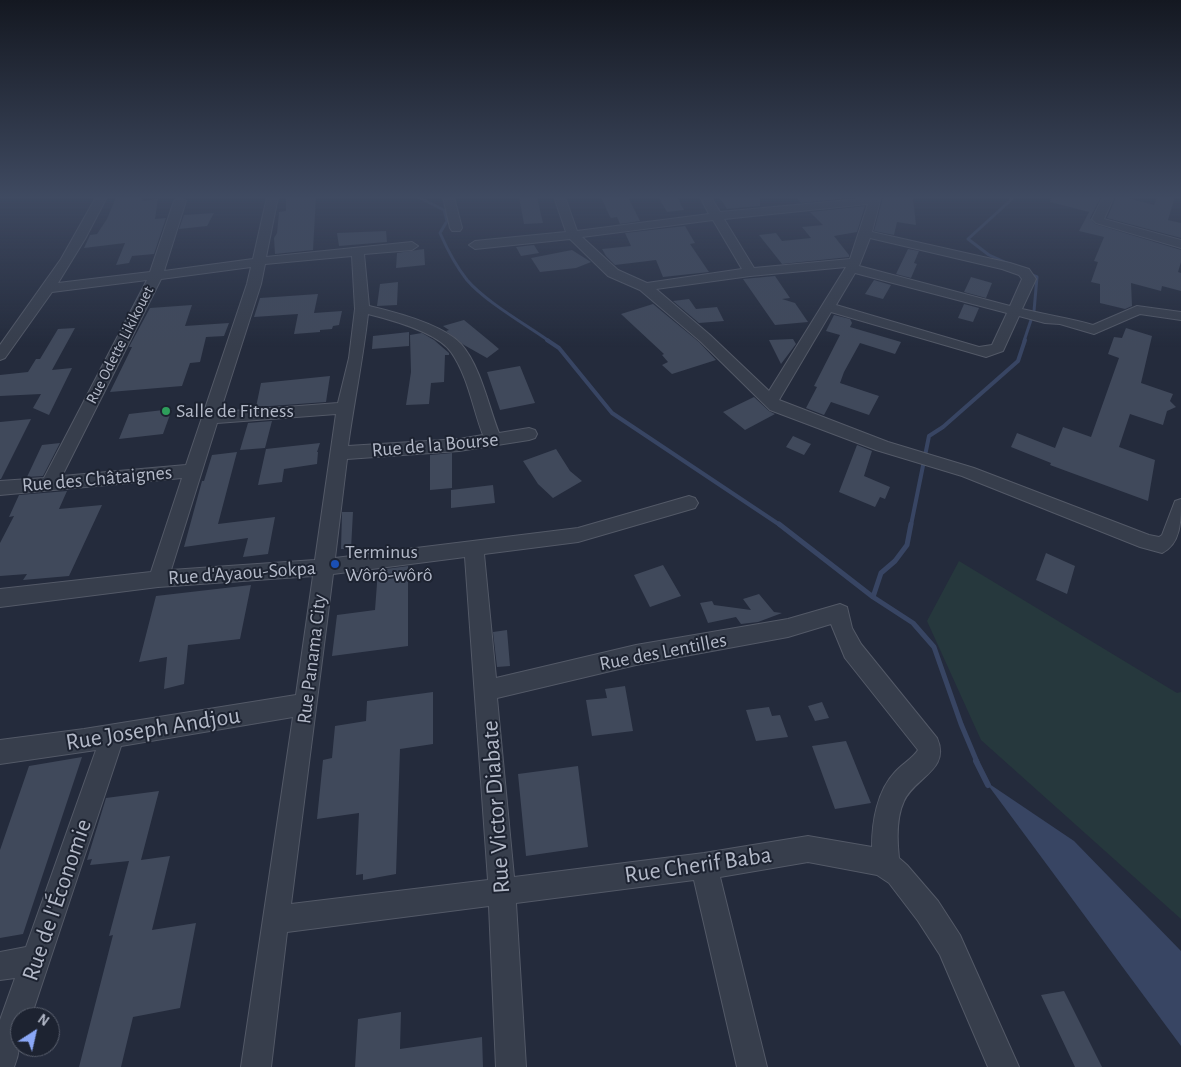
<!DOCTYPE html>
<html>
<head>
<meta charset="utf-8">
<style>
  body { margin:0 }
  #map { position:relative; width:1181px; height:1067px; overflow:hidden; background:#242b3c; font-family:"Alegreya Sans",sans-serif }
  canvas { display:block }
  .north { position:absolute; left:10px; top:1007px; width:50px; height:50px; box-sizing:border-box; background:#1d2331; border:1px solid #595f6d; border-radius:50%; rotate:35deg; font-size:14px; font-weight:700; line-height:20px; text-align:center; color:#b3b9c8 }
  .north::after { content:''; display:block; margin:auto; width:18px; height:22px; background:#8aa7f6; clip-path:polygon(50% 0,100% 100%,50% 72%,0 100%) }
</style>
</head>
<body>
<div id="map">
<canvas width="1181" height="1067"></canvas>
<div class="north">N</div>
</div>
<script>
const g = document.querySelector('canvas').getContext('2d');
g.lineJoin = 'round';
function paint(path, color) { g.fillStyle = color; g.fill(path, 'evenodd'); }
function stroke(path, color, width, dash) { g.strokeStyle = color; g.lineWidth = width; g.lineCap = dash ? 'butt' : 'round'; g.setLineDash(dash || []); g.stroke(path); }
function drawText(font, color, halo, rows, align = 'center') {
  g.font = font + ' "Alegreya Sans",sans-serif'; g.lineWidth = 4; g.setLineDash([]); g.textBaseline = 'middle'; g.strokeStyle = halo; g.fillStyle = color; for (const [text, x, y, turn = 0] of rows) {
    g.save(); g.translate(x, y); g.rotate((+turn || 0) * Math.PI / 180); g.textAlign = isNaN(turn) ? turn : align; if (halo) g.strokeText(text, 0, 0); g.fillText(text, 0, 0); g.restore();
  }
}
const green = new Path2D(`
  M959 561 1177 693 1181 692V919L981 740 927 621Z`);
const water = new Path2D(`
  M985 781 1074 841 1181 951V1046Z`);
const streamFar3 = new Path2D(`
  M418 197 444 210 447 221 440 233C447 249 456 266 467 280 486 302 525 324 549 341
  M1007 263 989 255 968 239 1012 199 1011 197
  M1024 341 1034 311 1037 277 1030 274`);
const streamFar2 = new Path2D(`
  M547 340 559 348 612 413 780 525
  M911 525 929 436 943 427 1018 361 1025 340`);
const streamFar1 = new Path2D(`
  M779 524 873 597 913 623 934 647 961 724 977 762
  M873 597 881 573 895 561 907 545 911 524`);
const stream = new Path2D(`
  M976 761 988 785`);
const building = new Path2D(`
  M116 197H143L142 201 158 199 155 219 166 218 154 254 132 256 129 263 116 265 125 243 84 248 90 235 97 234 107 219Z
  M286 197H316L313 250 275 254 274 238 277 233 279 212 286 211Z
  M519 197H537L543 223 524 224Z
  M601 197H628L640 221 620 224 617 217 611 218 609 215Z
  M658 197H677L684 210 667 212Z
  M719 197H760V206L727 209Z
  M796 197H857L801 203Z
  M883 197H913L916 225 897 222 894 235 874 231Z
  M1051 197H1101L1090 218 1095 224 1181 250V262L1178 272 1181 273V291L1162 286 1161 291 1131 283 1132 306 1125 309 1100 303V284L1091 282 1098 262 1094 261 1104 237 1079 231 1089 212 1050 202Z
  M1116 197H1124L1154 205 1157 197H1175L1168 220 1181 223V238L1107 218Z
  M865 206 857 232 834 236 849 255V257L782 264 759 235 776 233 782 241 811 238 802 227 823 225 810 212Z
  M214 213 207 226 179 229 184 215Z
  M685 226 695 243 690 244 709 272 663 277 656 260 615 265 606 256 602 249 631 246 625 233Z
  M386 231 387 242 339 246 337 233Z
  M534 245 539 253 521 256 516 247Z
  M424 249 425 265 396 268 397 253Z
  M908 249 919 251 914 263 917 264 911 278 896 274Z
  M572 250 591 262 576 268 540 272 531 258Z
  M775 276 790 298 782 299 795 303 808 322 775 325 743 279Z
  M971 277 992 283 986 298 964 292Z
  M874 280 891 285 883 299 865 294Z
  M398 282 397 305 377 306 380 284Z
  M318 294 314 313 342 311 339 325 333 326 332 329 320 330V332L294 334 298 314 254 317 260 298Z
  M689 299 696 309 717 307 724 321 699 323 673 301Z
  M653 304 699 342 716 360 672 374 662 365 668 362 662 355 664 354 621 314Z
  M964 304 979 308 973 322 958 318Z
  M192 305 185 326 229 323 224 336 206 337 200 362 190 363 182 386 110 392 132 347H129L150 308Z
  M834 315 850 319 852 323 850 327 901 342 895 354 860 343 844 372 840 383 879 396 869 415 831 402 824 415 806 408 817 387 814 386 840 335 826 331Z
  M464 320 492 343 499 349 487 358 464 345 446 331 449 330 443 326Z
  M75 328 52 370 72 368 49 415 33 408 41 394 0 396V375L28 372 36 359H40L58 329Z
  M1126 328 1152 336 1141 383 1173 394 1170 401 1176 407 1167 411 1163 425 1130 414 1119 447 1155 460 1148 501 1050 465 1051 463 1011 447 1017 433 1055 448 1063 427 1091 437 1119 358 1108 354 1114 337 1122 338Z
  M409 332V346L372 349 373 336Z
  M422 333 434 340 449 353V355H445L444 382 431 383 429 404 406 405 411 372 410 335Z
  M793 339 796 344 781 364 769 340Z
  M520 366 535 403 500 410 487 372Z
  M330 376 326 402 256 407 261 383Z
  M754 397 769 411 775 414 745 430 723 412Z
  M172 409 163 434 119 439 129 414Z
  M31 419 1 479H0V422Z
  M272 421 265 448 240 450 248 423Z
  M793 436 811 444 804 455 786 447Z
  M60 443 43 476 27 477 42 445Z
  M320 443 317 452H318L317 464 284 469 282 482 258 485 266 449Z
  M857 445 872 451 864 476 890 487 885 499 880 497 875 507 839 492Z
  M556 449 570 471 582 481 553 498 538 484 523 461Z
  M237 452 218 524 275 517 268 554 243 557 248 538 184 547 202 481H204L212 455Z
  M452 453V488L430 490V455Z
  M493 485 495 503 451 508V490Z
  M67 491 59 509 102 505 69 576 23 580 27 574 0 576V543L14 516 9 517 19 495Z
  M342 512H353L351 549H341Z
  M1046 553 1075 566 1067 594 1036 580Z
  M663 565 681 596 650 607 634 575Z
  M408 566V646L332 656 337 615 375 610 378 570Z
  M251 585 240 639 188 645 184 684 164 689 167 657 139 662 156 596Z
  M759 594 774 612 782 613 758 622 741 624 736 617 708 623 700 603 712 601 714 605 751 610 743 599Z
  M507 630 510 666 497 667 493 632Z
  M625 686 633 731 592 736 586 700 607 698 605 689Z
  M433 692V744L400 749 396 874 363 880V874L356 875 359 813 317 819 323 760 332 758 335 726 366 721 367 701Z
  M822 702 829 718 815 721 808 706Z
  M769 707 772 716 780 715 788 737 756 741 746 710Z
  M846 741 871 803 835 809 812 746Z
  M82 757 23 934 0 938V850L29 766Z
  M578 766 588 847 526 856 518 774Z
  M159 791 141 860 170 856 152 930 196 923 180 1008 133 1017 121 1067H79L113 935 109 936 129 861 90 865 92 859 87 860 106 798Z
  M1064 991 1102 1067H1075L1041 995Z
  M401 1012 400 1049 482 1037 483 1067H355L358 1019Z`);
const street = new Path2D(`
  M96 197H107L85 239 58 283 150 272 174 201 180 198 186 201 164 271 253 259 267 197H278L266 257 412 242 418 246 412 250 364 254 369 306C395 312 442 324 461 344 481 367 488 405 499 433L529 428 535 430 537 434 535 438 529 440 459 451 347 459 335 558 578 528 689 496 695 498 698 503 695 508 578 542 484 554 496 678 636 645 788 619 840 604 847 607 852 628 861 644 937 738C951 770 915 777 904 801 896 818 897 840 899 858L907 865 938 901 960 935 1019 1067H988L940 955 918 921 889 883 877 875 808 862 720 877 767 1067H737L694 880 516 903 526 1067H496L489 906 287 932 271 1067H241L293 717 121 746 31 1017H20C20 1036 21 1050 14 1067H0V1020L15 978 0 980V952L26 947 96 750 0 764V740L84 729 296 695 313 576 158 587 0 607V589L151 572 182 478 0 495V481L44 478 147 280 52 292 5 358 0 360V345L61 259ZM352 256 355 309 349 358 338 403 220 412 261 284 265 264ZM251 267 247 284 186 465 62 476 161 279ZM368 314C392 320 437 332 451 352 468 376 473 409 483 435L459 439 348 446C354 402 363 359 368 314ZM336 414 315 560 171 570 217 423ZM465 557 488 880 291 904 333 574ZM831 624 845 658 918 750C912 759 902 764 895 772 877 791 872 822 872 847L808 836 704 853 514 877 497 698 636 665 788 637Z
  M443 197H454L462 228 460 231H452L450 228Z
  M554 197H565L577 231 709 214 700 197H711L720 212 881 197 872 232 1010 263 1029 269 1036 279 1022 309C1046 315 1070 318 1093 325L1137 306 1181 312V320L1140 314 1094 334 1060 324 1045 323 1019 316 1003 351 986 357 831 312 779 400 888 442 974 468 1149 535 1159 537 1162 535 1175 501 1181 499C1181 521 1181 544 1162 553L1140 547 962 476 876 450 770 410 700 341 640 290 608 276 570 239 475 249 469 245 475 241 566 232ZM868 204 850 259 754 268 724 219ZM713 220 742 269 647 283 618 270 582 237ZM870 238 1002 269 1019 275 1022 279 1010 306 859 266ZM846 267 769 391 710 335 656 289 750 276ZM855 273 1007 313 992 345 979 347 836 305Z
  M1103 197H1114L1104 219 1181 240V248L1096 223 1092 219Z`);
const markers = [
  [166,411,5,"#2e9e5b"],
  [335,564,5,"#1a4fb4"]
];
const farStreetnames = [
  ["Rue Odette Likikouet",120,345,-63]
];
const poiNames = [
  ["Salle de Fitness",176,411],
  ["Terminus",345,552],
  ["Wôrô-wôrô",345,575]
];
const streetNames = [
  ["Rue de la Bourse",435,445,-5],
  ["Rue des Châtaignes",97,479,-5],
  ["Rue d'Ayaou-Sokpa",242,573,-4],
  ["Rue des Lentilles",663,652,-11],
  ["Rue Panama City",312,659,-83]
];
const nearStreetnames = [
  ["Rue Joseph Andjou",153,729,-9],
  ["Rue Victor Diabate",496,807,-94],
  ["Rue Cherif Baba",698,865,-8],
  ["Rue de l'Économie",57,900,-71]
];
paint(green, '#26383d');
paint(water, '#384563');
stroke(streamFar3, '#384563', 3);
stroke(streamFar2, '#384563', 4);
stroke(streamFar1, '#384563', 5);
stroke(stream, '#384563', 6);
paint(building, '#40495b');
stroke(street, '#535967', 2);
paint(street, '#373e4c');
const sky = g.createLinearGradient(0, 0, 0, 347);
sky.addColorStop(0, '#141821');
sky.addColorStop(0.57, '#3f4a61');
sky.addColorStop(1, '#3f4a6100');
g.fillStyle = sky;
g.fillRect(0, 0, 1181, 347);
for (const [x, y, r, color] of markers) { const dot = new Path2D(); dot.arc(x, y, r, 0, 2 * Math.PI); g.fillStyle = color; g.fill(dot); stroke(dot, '#1d2331', 2); }
drawText('16px', '#b3b9c8', '#1d2331', farStreetnames);
drawText('20px', '#b3b9c8', '#1d2331', poiNames, 'left');
drawText('20px', '#b3b9c8', '#1d2331', streetNames);
drawText('24px', '#b3b9c8', '#1d2331', nearStreetnames);
</script>
</body>
</html>
